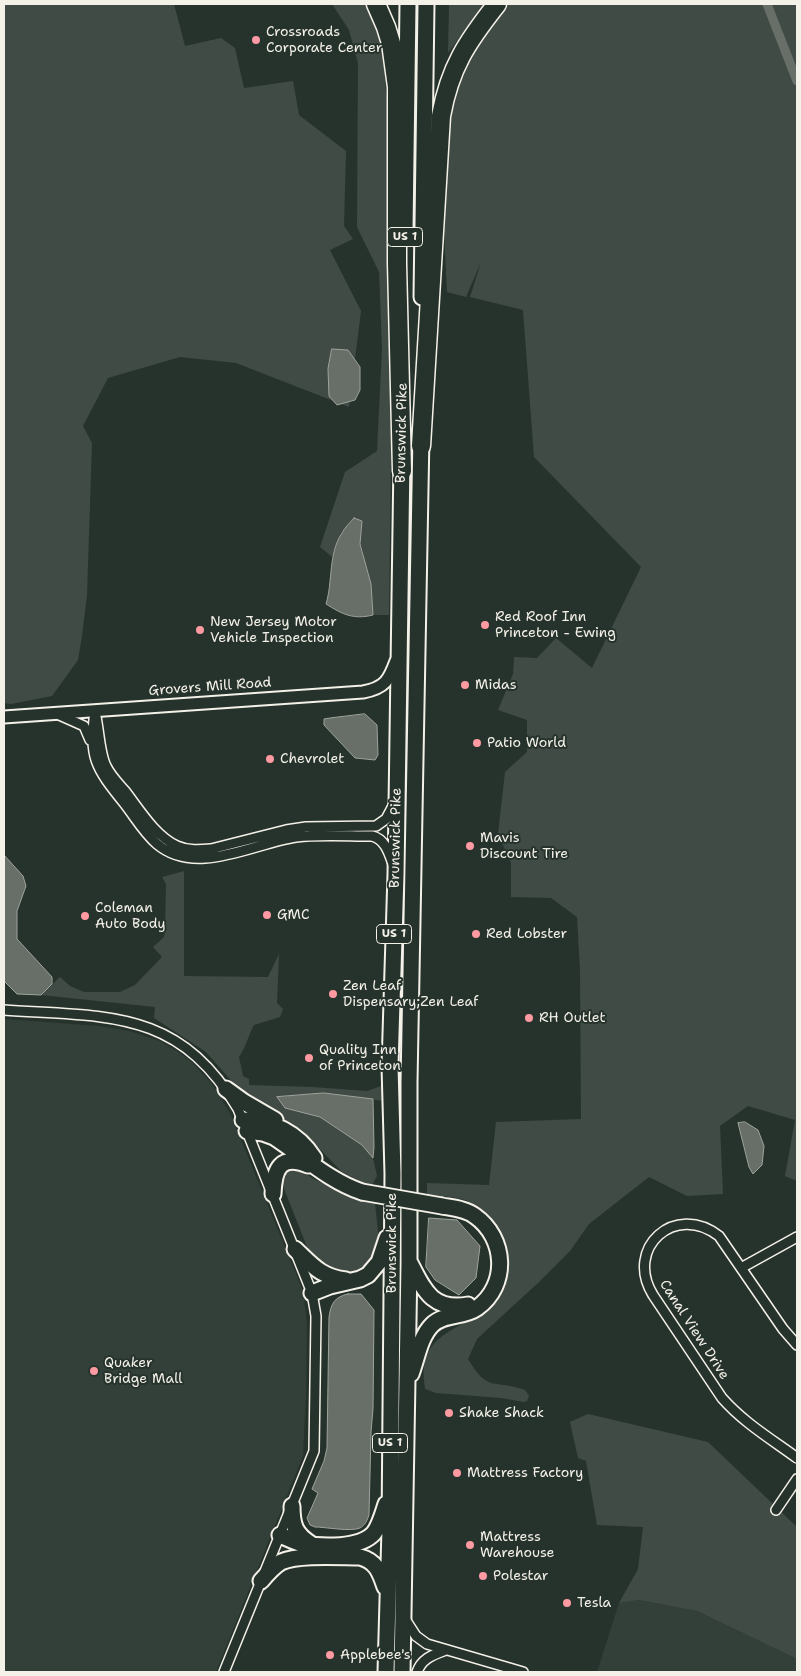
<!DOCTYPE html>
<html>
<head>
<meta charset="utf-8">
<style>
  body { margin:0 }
  #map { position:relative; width:801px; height:1676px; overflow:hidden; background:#26332d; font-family:"Shantell Sans",sans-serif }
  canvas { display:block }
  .frame { position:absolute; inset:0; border:5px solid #f4f1e8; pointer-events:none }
</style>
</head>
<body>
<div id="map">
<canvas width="801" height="1676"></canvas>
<div class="frame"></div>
</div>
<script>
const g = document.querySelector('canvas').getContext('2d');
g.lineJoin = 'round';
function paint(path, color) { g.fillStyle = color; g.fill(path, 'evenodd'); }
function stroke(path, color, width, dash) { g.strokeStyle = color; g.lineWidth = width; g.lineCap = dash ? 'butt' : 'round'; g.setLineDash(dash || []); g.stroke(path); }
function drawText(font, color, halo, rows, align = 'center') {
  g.font = font + ' "Shantell Sans",sans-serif'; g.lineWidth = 4; g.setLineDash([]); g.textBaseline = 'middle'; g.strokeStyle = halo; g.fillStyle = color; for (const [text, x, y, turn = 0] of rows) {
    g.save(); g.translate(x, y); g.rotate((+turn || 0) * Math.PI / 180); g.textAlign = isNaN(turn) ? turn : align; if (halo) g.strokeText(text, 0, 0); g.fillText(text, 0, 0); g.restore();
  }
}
const built = new Path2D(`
  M4 1019 99 1026 130 1031 160 1041 180 1053 193 1063 212 1084 230 1113 303 1291 307 1323 306 1395 303 1456 216 1672H4Z
  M639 1600 697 1611 797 1659V1672H597L619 1603Z`);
const green = new Path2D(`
  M4 4H174L185 46 221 38 235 48 244 88 293 81 299 115 346 151 344 226 353 239 330 250 361 311 349 407 236 363 180 357 108 378 83 426 92 443 87 595 82 636 78 660 52 696 11 704 4 703Z
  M332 4H367L382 44 390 138 393 302 389 615H373L371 584 354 518 341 533 332 557 320 547 345 472 377 451 382 349 379 272 357 227 358 63 349 30Z
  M449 4H485L448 53Z
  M509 4H797V1181L785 1176 795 1120 748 1106 720 1126 723 1194 687 1196 649 1177 589 1224 570 1251 539 1282 477 1339 468 1359C488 1393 494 1379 525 1390L529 1396 527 1401 524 1402 501 1398 436 1393 425 1389C423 1375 422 1362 430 1349 444 1328 472 1323 489 1306 521 1276 511 1223 472 1203 459 1196 442 1196 427 1196V1183L489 1185 496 1122 581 1119 580 971 577 917 551 898 511 897V863L498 834 505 772 527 752V720L498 710 513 674 514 657 537 658 556 638 592 668 641 567 534 457 523 310 470 297 481 262 466 297 447 292 444 231 447 130 460 84 476 45Z
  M184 871V976L268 977 279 954 277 1003 283 1009 280 1017 254 1025C248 1036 246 1047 239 1057L243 1076 249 1079V1085L312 1087 367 1091 381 1086 384 1101 324 1093 285 1108 319 1117 362 1145 373 1158 377 1176 371 1187 342 1172 314 1143 278 1116 243 1094 206 1052 154 1018 155 1007 41 995 60 977 70 986 84 992H120L135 985 162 957 153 947 164 937 165 931 166 884 162 877Z
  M293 1168 300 1170 312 1178 352 1198 375 1203 380 1251 361 1276H334L311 1257 281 1181 285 1172Z
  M588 1414 708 1442 797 1527V1659L697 1611 639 1600 619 1603 638 1569 643 1527 597 1525 586 1461 578 1458 570 1422Z`);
const water = new Path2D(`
  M332 349 348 350 360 367V390L355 400 337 405 329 396 328 369Z
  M354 518 362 521 360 544 371 584 373 615C353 620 342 614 326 604 333 581 328 554 342 533 345 527 350 523 354 518Z
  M365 714 377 725 378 755 375 760 355 758 324 725V719L330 718Z
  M4 855 23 876 26 886 17 911V939L52 977V984L41 995 17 994 4 981Z
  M324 1093 373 1099 374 1147 373 1158 362 1145 320 1117 285 1108 277 1097Z
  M745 1122 758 1130 764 1146 762 1165 753 1174 749 1167 738 1123Z
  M429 1218 457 1220 480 1246 476 1278 459 1295 435 1280 426 1267Z
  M348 1294H361L374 1310 373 1409 371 1432 369 1515C367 1521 365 1525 360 1528 351 1532 325 1527 315 1527L310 1525 307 1518 318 1493 312 1489 324 1461 327 1448 329 1317C331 1304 334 1297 348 1294Z`);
const canal = new Path2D(`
  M767 4 797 81`);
const minor = new Path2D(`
  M95 711C89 758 95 767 124 803 135 817 144 833 157 844 196 877 254 843 296 837 320 834 347 836 372 836 385 839 389 853 393 864
  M57 714 84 726 90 740
  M96 717C99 731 100 755 106 766 110 775 118 783 125 791 139 809 155 836 177 846 188 851 200 850 211 849L286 830 306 827 376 826 386 819 394 804
  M4 1010C106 1017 179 1008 238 1109L312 1293 316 1316 314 1451 224 1672
  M741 1268 797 1237
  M797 1345 783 1329 719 1236C675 1202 624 1248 653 1295L722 1398C743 1422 771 1439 797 1458
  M776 1510 797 1479
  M405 1619 416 1636 427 1644 523 1672
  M417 1672C422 1658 433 1655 446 1650`);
const tertiary = new Path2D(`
  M4 717 363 692C385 688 389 680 396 661`);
const trunk = new Path2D(`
  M405 231 408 4
  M422 297 426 4
  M226 1089 244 1102 275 1120
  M243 1120C272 1120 298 1133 314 1158
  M247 1131 263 1133 274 1137C303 1156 329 1181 362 1192
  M273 1194C274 1169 280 1154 308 1165
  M295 1249C313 1266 321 1277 346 1280
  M410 1263C424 1290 432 1311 468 1305
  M312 1293 330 1286 360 1279 368 1275 379 1262 387 1238
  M411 1374C417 1358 420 1337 432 1325 444 1313 463 1318 477 1308 509 1285 506 1238 475 1216 466 1209 453 1208 442 1206
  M292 1506C292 1525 295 1534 311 1544
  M280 1535C287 1538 295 1542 302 1544 322 1547 360 1549 374 1533 380 1525 383 1513 386 1504
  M261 1581C267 1574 273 1567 281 1562 299 1554 340 1557 360 1557 376 1561 380 1572 385 1587
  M386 1672 390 1528 393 1174 390 1066 396 874 402 459
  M402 1672 409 1263V1082L421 435`);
const motorway = new Path2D(`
  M376 4 386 27 391 43 397 87V263L402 471
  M421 446 441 116C450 67 467 42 497 4`);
const trunkBridge = new Path2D(`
  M362 1192 442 1206`);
const markers = [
  [256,40,5,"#ff9aa2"],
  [485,625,5,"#ff9aa2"],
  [200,630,5,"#ff9aa2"],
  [465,685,5,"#ff9aa2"],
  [477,743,5,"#ff9aa2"],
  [270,759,5,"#ff9aa2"],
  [470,846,5,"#ff9aa2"],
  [267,915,5,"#ff9aa2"],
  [85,916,5,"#ff9aa2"],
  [476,934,5,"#ff9aa2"],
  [333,994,5,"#ff9aa2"],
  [529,1018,5,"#ff9aa2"],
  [309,1058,5,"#ff9aa2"],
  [94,1371,5,"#ff9aa2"],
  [449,1413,5,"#ff9aa2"],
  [457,1473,5,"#ff9aa2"],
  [470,1545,5,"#ff9aa2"],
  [483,1576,5,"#ff9aa2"],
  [567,1603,5,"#ff9aa2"],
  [330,1655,5,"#ff9aa2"]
];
const shields = [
  [405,237,35],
  [394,934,35],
  [390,1443,35]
];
const shieldNames = [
  ["US 1",405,237],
  ["US 1",394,934],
  ["US 1",390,1443]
];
const poiNames = [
  ["Crossroads",266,32],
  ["Corporate Center",266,48],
  ["Red Roof Inn",495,617],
  ["Princeton - Ewing",495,633],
  ["New Jersey Motor",210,622],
  ["Vehicle Inspection",210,638],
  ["Midas",475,685],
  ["Patio World",487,743],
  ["Chevrolet",280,759],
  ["Mavis",480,838],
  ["Discount Tire",480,854],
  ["Coleman",95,908],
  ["Auto Body",95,924],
  ["GMC",277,915],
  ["Red Lobster",486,934],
  ["Zen Leaf",343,986],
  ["Dispensary;Zen Leaf",343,1002],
  ["RH Outlet",539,1018],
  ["Quality Inn",319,1050],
  ["of Princeton",319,1066],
  ["Quaker",104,1363],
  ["Bridge Mall",104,1379],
  ["Shake Shack",459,1413],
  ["Mattress Factory",467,1473],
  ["Mattress",480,1537],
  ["Warehouse",480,1553],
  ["Polestar",493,1576],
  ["Tesla",577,1603],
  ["Applebee's",340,1655]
];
const streetNames = [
  ["Brunswick Pike",402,433,-89],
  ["Grovers Mill Road",210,687,-4],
  ["Brunswick Pike",396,838,-89],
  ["Brunswick Pike",392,1243,-90],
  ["Canal View Drive",694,1330,57]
];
paint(built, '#333f39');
paint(green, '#414b45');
paint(water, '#676f68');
stroke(water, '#9fa39b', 1);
stroke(canal, '#676f68', 9);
stroke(minor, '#f4f1e8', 12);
stroke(tertiary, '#f4f1e8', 15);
stroke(trunk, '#f4f1e8', 19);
stroke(motorway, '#f4f1e8', 21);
stroke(minor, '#26332d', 9);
stroke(tertiary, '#26332d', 11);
stroke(trunk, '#26332d', 15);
stroke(motorway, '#26332d', 18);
stroke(trunkBridge, '#f4f1e8', 19, []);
stroke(trunkBridge, '#26332d', 15);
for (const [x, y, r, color] of markers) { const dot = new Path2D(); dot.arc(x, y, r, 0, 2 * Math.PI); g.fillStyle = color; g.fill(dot); stroke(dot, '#26332d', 2); }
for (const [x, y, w] of shields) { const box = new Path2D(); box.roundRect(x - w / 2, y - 9.5, w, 19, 4); g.fillStyle = '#26332d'; g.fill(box); stroke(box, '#f4f1e8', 1); }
drawText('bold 12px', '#f4f1e8', null, shieldNames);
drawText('14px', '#f4f1e8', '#26332d', poiNames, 'left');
drawText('14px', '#f4f1e8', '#26332d', streetNames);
</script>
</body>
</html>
